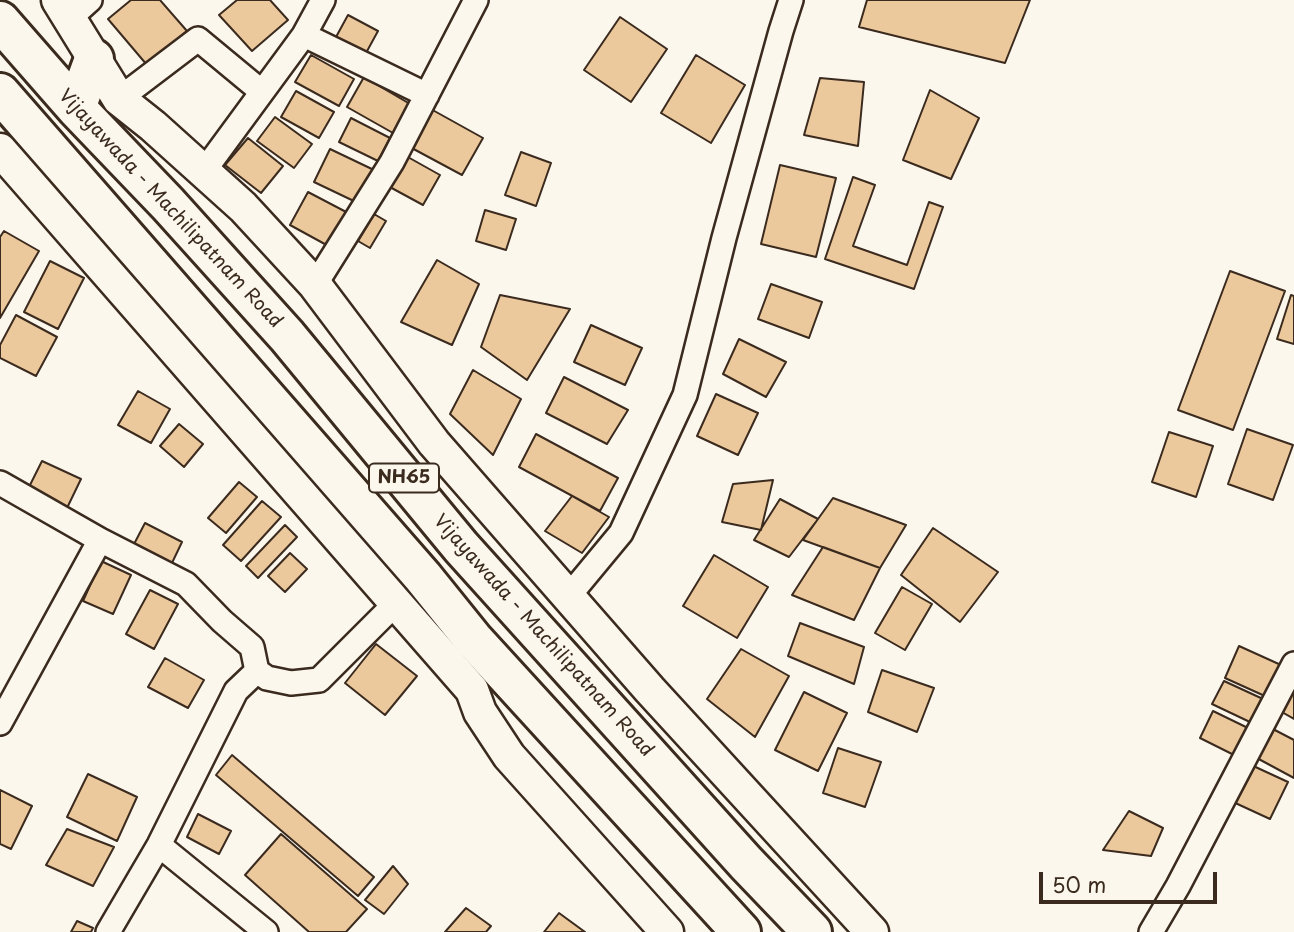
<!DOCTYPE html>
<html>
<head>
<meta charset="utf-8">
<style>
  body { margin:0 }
  #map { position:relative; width:1294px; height:932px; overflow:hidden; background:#fbf7ec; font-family:"Playpen Sans",sans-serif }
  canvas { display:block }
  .scale { position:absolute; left:1039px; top:872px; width:178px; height:32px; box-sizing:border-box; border:4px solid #3b2a1e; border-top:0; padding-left:9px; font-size:21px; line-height:24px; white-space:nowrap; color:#3b2a1e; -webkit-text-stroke:5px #fbf7ec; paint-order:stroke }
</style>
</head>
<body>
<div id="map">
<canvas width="1294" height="932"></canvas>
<div class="scale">50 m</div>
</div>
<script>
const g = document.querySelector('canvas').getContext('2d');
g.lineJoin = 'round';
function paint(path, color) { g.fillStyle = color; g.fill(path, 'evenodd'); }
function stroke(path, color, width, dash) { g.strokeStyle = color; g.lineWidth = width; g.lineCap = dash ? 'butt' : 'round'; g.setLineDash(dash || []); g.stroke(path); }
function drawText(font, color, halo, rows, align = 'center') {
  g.font = font + ' "Playpen Sans",sans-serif'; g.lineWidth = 5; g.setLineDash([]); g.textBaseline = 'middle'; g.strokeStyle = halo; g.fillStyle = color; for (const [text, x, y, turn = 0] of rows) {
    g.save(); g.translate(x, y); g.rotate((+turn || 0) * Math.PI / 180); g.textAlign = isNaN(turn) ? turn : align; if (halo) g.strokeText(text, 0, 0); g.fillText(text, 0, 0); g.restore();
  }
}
const building = new Path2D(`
  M131 0H160L187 31 147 65 108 19Z
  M237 0H270L288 20 252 51 219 15Z
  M867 0H1030L1005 63 859 27Z
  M348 15 378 31 366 53 336 37Z
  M620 17 667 49 631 102 584 70Z
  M311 55 354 79 339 106 295 82Z
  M696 55 745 85 711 143 661 113Z
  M364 77 410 104 393 133 347 107Z
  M820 78 864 82 858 146 804 135Z
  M930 90 979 118 951 179 903 160Z
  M296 91 334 112 319 138 281 117Z
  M429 108 483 138 462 175 408 146Z
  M275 117 312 144 294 168 257 141Z
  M351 118 390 138 378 161 339 142Z
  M248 138 283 166 261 193 225 165Z
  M330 149 374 170 358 203 314 182Z
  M521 152 551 163 536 206 505 195Z
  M406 156 440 175 423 205 388 186Z
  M780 165 836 178 816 257 761 244Z
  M853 177 875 185 853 246 907 265 929 202 943 207 914 289 825 259Z
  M308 192 350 214 332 248 290 225Z
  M485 210 516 219 506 250 476 241Z
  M374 214 386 221 370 248 358 241Z
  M4 231 39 251 0 318V237Z
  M437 260 479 284 452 345 401 322Z
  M50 261 84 278 58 329 24 312Z
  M1230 271 1285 291 1233 430 1178 410Z
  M771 284 822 302 809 338 758 319Z
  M500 295 570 309 527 380 481 347Z
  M1291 295 1294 296V344L1277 339Z
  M16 315 57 337 36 376 0 358V345Z
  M591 325 642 348 625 385 574 362Z
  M739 339 786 362 766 397 723 374Z
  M473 370 521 399 493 455 450 414Z
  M564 377 628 410 607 444 546 413Z
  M138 391 170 409 151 443 118 425Z
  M716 394 758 413 738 455 697 436Z
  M179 424 203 444 184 467 160 446Z
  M1247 429 1293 445 1273 500 1228 484Z
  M1169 432 1213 446 1196 497 1152 482Z
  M536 434 618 478 600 511 519 467Z
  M42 461 81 479 67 508 28 489Z
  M773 480 761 530 722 522 733 484Z
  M239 482 257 497 226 533 208 518Z
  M572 496 609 517 582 553 545 531Z
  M833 498 906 525 880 568 803 540Z
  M780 499 818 519 789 557 754 540Z
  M262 501 281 517 241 561 223 545Z
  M145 523 182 542 171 565 133 546Z
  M285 525 297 537 258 578 246 566Z
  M933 528 998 572 960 622 901 575Z
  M823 547 880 568 854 620 792 595Z
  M290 553 307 569 285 592 268 576Z
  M714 555 768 587 737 638 683 606Z
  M101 561 131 575 113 614 83 601Z
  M902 587 932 604 905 650 875 633Z
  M150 590 178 604 154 649 126 634Z
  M800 623 864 647 854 684 788 656Z
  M376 644 417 676 385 715 345 683Z
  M1239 646 1281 665 1267 697 1225 678Z
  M741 649 789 676 755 737 707 699Z
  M165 658 204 680 188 708 148 687Z
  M882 670 934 688 917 732 868 712Z
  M1224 681 1263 699 1252 723 1212 704Z
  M1294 685V719L1280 711Z
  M804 692 847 713 818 771 775 750Z
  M1213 711 1250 729 1236 756 1200 738Z
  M1271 728 1294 740V778L1255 757Z
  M838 748 881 762 865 807 823 793Z
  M232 755 374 877 358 896 216 775Z
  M1249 764 1288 782 1270 819 1231 801Z
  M88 774 137 797 117 841 67 817Z
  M0 790 32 806 11 849 0 844Z
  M1129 811 1163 828 1151 856 1103 850Z
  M198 814 231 831 219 854 187 837Z
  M67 829 114 847 93 886 46 865Z
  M281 834 367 909 346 932H309L245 875Z
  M393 866 408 884 384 914 365 900Z
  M466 908 491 926 486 932H445Z
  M559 913 585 932H544Z
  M77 921 93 928 91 932H71Z`);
const street = new Path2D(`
  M70 18 90 0
  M304 35 427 95
  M119 99 198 39 262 92
  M204 171 304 35 323 0
  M315 285 392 162 476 0
  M0 483 100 540 186 584 222 621 252 647 257 671
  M568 597 621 533 685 395 724 238 781 31 791 0
  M0 723 100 540
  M159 845 266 932
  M108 932 159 845 236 691 257 671 267 678 291 683 319 680 396 603
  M1151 932 1178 886 1294 664`);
const secondary = new Path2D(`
  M58 0 119 99 153 126 243 207 315 285 434 443 650 690 872 932
  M0 150 472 690 480 712 509 756 667 932`);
const highway = new Path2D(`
  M0 21 76 108 168 204 287 336 461 547 746 863 812 932
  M0 93 423 577 473 639 741 932
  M76 108 94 59`);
const shields = [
  [404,478,70]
];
const shieldNames = [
  ["NH65",404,478]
];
const streetNames = [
  ["Vijayawada - Machilipatnam Road",170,209,47],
  ["Vijayawada - Machilipatnam Road",543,636,48]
];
paint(building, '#ecc99d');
stroke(building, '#3b2a1e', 2);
stroke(street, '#3b2a1e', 28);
stroke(secondary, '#3b2a1e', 37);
stroke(highway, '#3b2a1e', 44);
stroke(street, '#fbf7ec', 23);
stroke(secondary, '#fbf7ec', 32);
stroke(highway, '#fbf7ec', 38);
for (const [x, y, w] of shields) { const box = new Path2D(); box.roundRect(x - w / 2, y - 14.5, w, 29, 5); g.fillStyle = '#fbf7ec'; g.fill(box); stroke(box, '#3b2a1e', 2); }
drawText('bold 18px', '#3b2a1e', null, shieldNames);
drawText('19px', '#3b2a1e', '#fbf7ec', streetNames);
</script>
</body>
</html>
